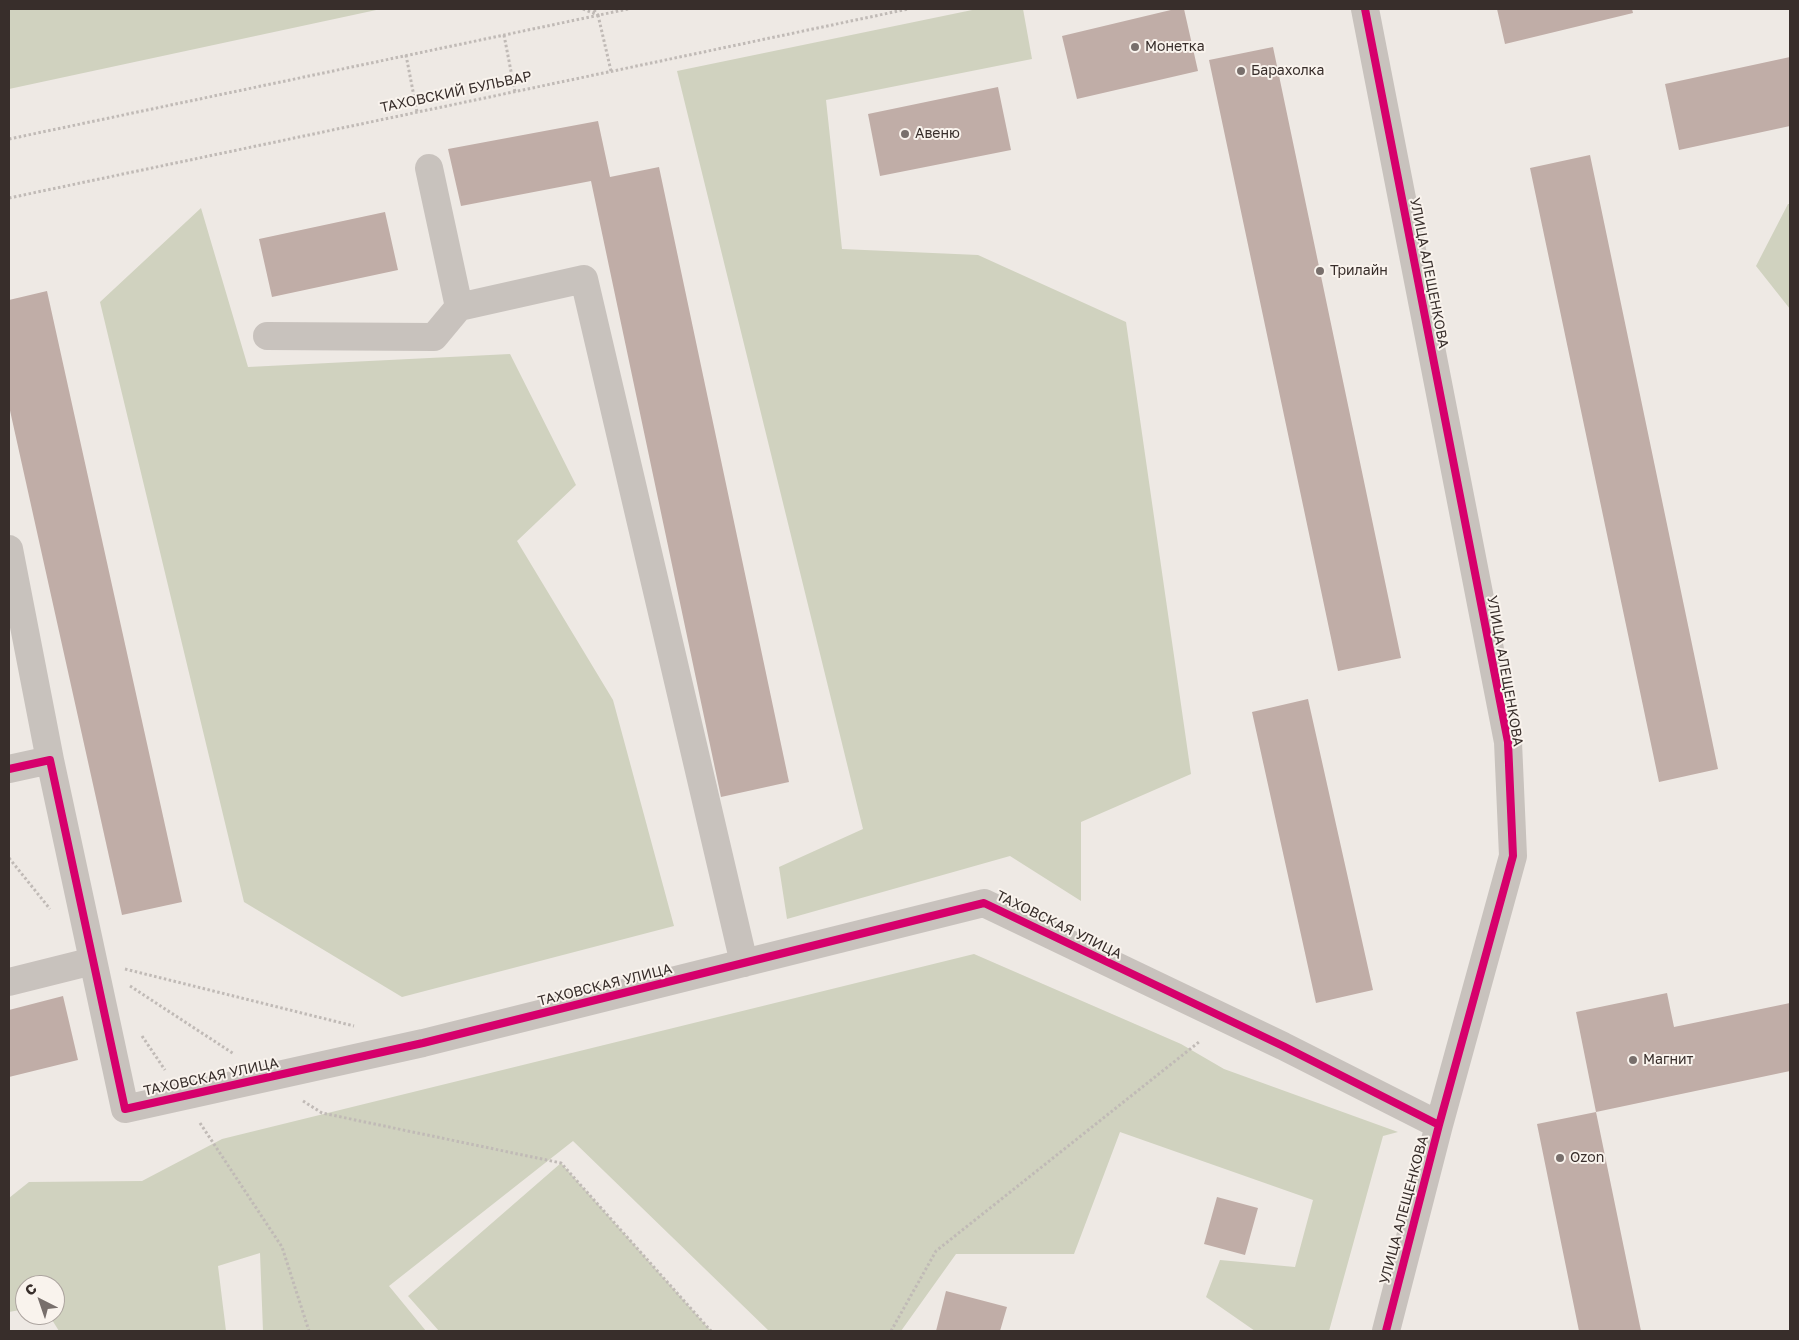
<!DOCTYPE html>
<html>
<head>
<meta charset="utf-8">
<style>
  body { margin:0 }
  #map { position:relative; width:1799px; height:1340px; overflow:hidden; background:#eee9e4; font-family:"Golos Text",sans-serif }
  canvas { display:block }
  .frame { position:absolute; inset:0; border:10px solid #382e2b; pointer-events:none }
  .north { position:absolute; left:15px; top:1275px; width:50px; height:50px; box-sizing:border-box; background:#f9f3ed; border:1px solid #aca49f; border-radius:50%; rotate:319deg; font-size:14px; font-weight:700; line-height:20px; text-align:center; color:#382e2b }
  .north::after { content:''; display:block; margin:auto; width:18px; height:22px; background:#786f6c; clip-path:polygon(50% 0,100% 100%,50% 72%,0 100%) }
</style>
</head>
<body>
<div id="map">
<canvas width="1799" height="1340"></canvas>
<div class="frame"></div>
<div class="north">С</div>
</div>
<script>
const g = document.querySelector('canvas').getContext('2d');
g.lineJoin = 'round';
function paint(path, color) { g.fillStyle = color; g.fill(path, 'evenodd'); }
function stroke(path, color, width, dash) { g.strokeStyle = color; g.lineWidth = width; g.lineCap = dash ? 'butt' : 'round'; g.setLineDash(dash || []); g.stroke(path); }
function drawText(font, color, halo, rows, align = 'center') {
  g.font = font + ' "Golos Text",sans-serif'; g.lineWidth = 4; g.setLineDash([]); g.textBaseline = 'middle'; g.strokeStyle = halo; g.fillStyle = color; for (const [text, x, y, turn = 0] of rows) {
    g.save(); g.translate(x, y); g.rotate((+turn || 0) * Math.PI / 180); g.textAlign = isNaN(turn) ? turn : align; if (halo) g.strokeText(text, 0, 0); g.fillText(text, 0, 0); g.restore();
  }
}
const green = new Path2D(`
  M9 9H381L9 89Z
  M977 9H1023L1032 59 826 100 842 249 978 255 1126 322 1191 774 1081 822V901L1010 856 787 919 779 867 863 829 677 71Z
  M1788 204H1790V309L1756 266Z
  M201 208 248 367 510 354 576 485 517 541 613 700 674 926 402 997 244 902 100 302Z
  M974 954 1181 1044 1224 1069 1398 1132 1383 1136 1329 1331H1255L1206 1297 1220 1260 1295 1267 1313 1200 1120 1132 1074 1254H956L901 1331H769L573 1141 389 1286 426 1331H263L260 1253 218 1266 226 1331H59L49 1315H55V1285H25V1309L9 1312V1198L29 1182 142 1181 222 1139Z
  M561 1163 711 1331H439L408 1296Z`);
const building = new Path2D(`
  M1175 9H1184L1198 71 1077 99 1062 36Z
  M1497 9H1632L1633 13 1505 44Z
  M1273 47 1401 658 1338 671 1209 60Z
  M1790 57V126L1679 150 1665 84Z
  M998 87 1011 150 880 176 868 114Z
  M598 121 610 177 659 167 789 782 721 797 591 181 461 206 448 149Z
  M1590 155 1718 769 1659 782 1530 168Z
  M385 212 398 270 272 297 259 239Z
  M47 291 182 902 122 915 9 406V300Z
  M1308 699 1373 990 1316 1003 1252 712Z
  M1667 993 1674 1027 1790 1003V1071L1596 1112 1576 1012Z
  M63 996 78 1060 9 1077V1010Z
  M1596 1112 1641 1331H1579L1537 1124Z
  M1217 1197 1258 1208 1245 1255 1204 1244Z
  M946 1291 1007 1307 1000 1331H936Z`);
const path = new Path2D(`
  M583 9 598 15 593 9
  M598 15 611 71
  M504 35 515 92
  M406 55 417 112
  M9 139 628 9
  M9 198 908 9
  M9 858 50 909
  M125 969 354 1026
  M130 986 234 1054
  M142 1036 165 1070
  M303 1101 322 1113 561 1163 711 1331
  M200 1123 282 1247 309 1331
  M891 1331 936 1251 1199 1042`);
const minor = new Path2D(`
  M1365 9 1508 742 1513 856 1439 1125 1386 1331
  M429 168 459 307
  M267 336 434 337 459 307 584 279 744 963
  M9 549 50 760
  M9 769 50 760 125 1109 423 1043 984 903 1283 1046 1439 1125
  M9 982 93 961`);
const cycleway = new Path2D(`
  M1365 9 1508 742 1513 856 1439 1125 1386 1331
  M9 769 50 760 125 1109 423 1043 984 903 1283 1046 1439 1125`);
const markers = [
  [1135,47,5,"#786f6c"],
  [1241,71,5,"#786f6c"],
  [905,134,5,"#786f6c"],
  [1320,271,5,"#786f6c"],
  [1633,1060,5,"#786f6c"],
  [1560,1158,5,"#786f6c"]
];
const poiNames = [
  ["Монетка",1145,47],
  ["Барахолка",1251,71],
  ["Авеню",915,134],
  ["Трилайн",1330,271],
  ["Магнит",1643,1060],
  ["Ozon",1570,1158]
];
const streetNames = [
  ["ТАХОВСКИЙ БУЛЬВАР",456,92,-12],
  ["УЛИЦА АЛЕЩЕНКОВА",1429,273,79],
  ["УЛИЦА АЛЕЩЕНКОВА",1505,671,80],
  ["ТАХОВСКАЯ УЛИЦА",1059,925,26],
  ["ТАХОВСКАЯ УЛИЦА",605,985,-14],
  ["ТАХОВСКАЯ УЛИЦА",211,1077,-12],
  ["УЛИЦА АЛЕЩЕНКОВА",1404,1210,-75]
];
paint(green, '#d0d2bf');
paint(building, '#c0ada7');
stroke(path, '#c0bab6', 3, [2.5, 2.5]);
stroke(minor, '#c8c2bd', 28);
stroke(cycleway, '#d6006c', 8);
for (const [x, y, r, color] of markers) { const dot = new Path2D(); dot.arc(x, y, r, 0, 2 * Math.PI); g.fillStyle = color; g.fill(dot); stroke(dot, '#f9f3ed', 2); }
drawText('14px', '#382e2b', '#f9f3ed', poiNames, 'left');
drawText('14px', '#382e2b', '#f9f3ed', streetNames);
</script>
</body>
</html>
